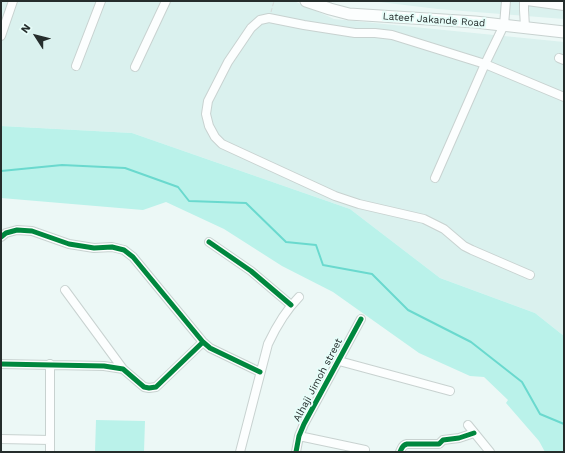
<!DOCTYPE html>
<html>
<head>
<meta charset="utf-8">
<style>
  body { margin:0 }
  #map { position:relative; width:565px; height:453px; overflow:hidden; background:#ecf8f6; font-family:"Work Sans",sans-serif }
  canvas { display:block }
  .frame { position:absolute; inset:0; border:2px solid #252d2c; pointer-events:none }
  .north { position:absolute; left:16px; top:16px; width:40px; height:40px; -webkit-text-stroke:3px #e7fdf9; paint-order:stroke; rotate:306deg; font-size:11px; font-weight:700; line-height:16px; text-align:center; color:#252d2c }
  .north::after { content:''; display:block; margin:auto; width:14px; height:18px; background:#252d2c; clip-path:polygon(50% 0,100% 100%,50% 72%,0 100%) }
</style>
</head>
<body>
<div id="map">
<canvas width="565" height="453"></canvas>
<div class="frame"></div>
<div class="north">N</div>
</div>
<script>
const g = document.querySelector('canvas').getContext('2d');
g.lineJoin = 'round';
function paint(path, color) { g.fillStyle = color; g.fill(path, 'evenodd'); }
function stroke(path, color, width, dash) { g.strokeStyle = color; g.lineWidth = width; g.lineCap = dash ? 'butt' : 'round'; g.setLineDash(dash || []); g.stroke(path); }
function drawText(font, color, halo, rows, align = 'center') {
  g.font = font + ' "Work Sans",sans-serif'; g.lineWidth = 4; g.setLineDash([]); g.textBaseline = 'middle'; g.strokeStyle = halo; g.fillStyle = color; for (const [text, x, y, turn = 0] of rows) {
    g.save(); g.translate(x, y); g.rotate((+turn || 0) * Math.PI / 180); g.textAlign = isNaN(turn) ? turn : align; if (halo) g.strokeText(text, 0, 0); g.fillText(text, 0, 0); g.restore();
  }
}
const built = new Path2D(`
  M1 1H294L334 19 564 42V336L535 313 440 278 350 209 132 133 1 126Z
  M371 1H564V19L438 9Z`);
const green = new Path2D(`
  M1 126 132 133 350 209 440 278 535 313 564 336V452H545L539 441 506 403 508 400 484 377 470 376 419 353 333 292 282 266 224 229 166 202 143 210 1 198Z
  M96 420 145 421 144 452H95Z`);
const stream = new Path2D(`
  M1 171 62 165 125 168 178 187 189 201 246 203 286 242 316 245 323 265 372 274 408 310 471 342 522 382 540 414 564 424`);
const path = new Path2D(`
  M271 12 274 1`);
const minor = new Path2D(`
  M524 1V10L525 27
  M527 1 564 6
  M1 36 13 1
  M559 58 564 60
  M76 66 101 1
  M135 67 166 1
  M435 178 485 64 504 25 506 1
  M1 237 6 233 17 230 32 231 69 244 94 248 112 247 124 250 133 257 203 342 210 348 260 372
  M209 242 251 271 291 305
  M530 275 472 250 464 246 444 229 424 219 359 204 335 196 222 144 215 137 209 126 206 114 208 101 228 62 251 28 260 20 269 18 304 25 355 33H375L392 35 485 64 564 97
  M65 290 123 369
  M339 361 450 391
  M1 364 104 366 123 369 144 387 149 388 156 387 203 342
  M468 425 490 452
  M299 436 365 450
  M1 439 50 440
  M50 452V364
  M240 452 268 344C276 327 286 310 299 297
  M296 452 299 436 304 424 361 319
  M400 452C402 448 402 445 407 444H439L443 440 459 438 474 433`);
const major = new Path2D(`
  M306 1 330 9 349 14 475 22 564 32`);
const cycleway = new Path2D(`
  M1 237 6 233 17 230 32 231 69 244 94 248 112 247 124 250 133 257 203 342 210 348 260 372
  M209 242 251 271 291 305
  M1 364 104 366 123 369 144 387 149 388 156 387 203 342
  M296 452 299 436 304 424 361 319
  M400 452C402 448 402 445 407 444H439L443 440 459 438 474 433`);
const streetNames = [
  ["Lateef Jakande Road",434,20,4],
  ["Alhaji Jimoh street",318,380,-62]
];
paint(built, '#daf1ee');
paint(green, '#baf2ea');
stroke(stream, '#6ad9ce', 2);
stroke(minor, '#c8d2d0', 10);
stroke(major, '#c8d2d0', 13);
stroke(path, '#d7dbda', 1, [4, 2]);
stroke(minor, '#fcfefe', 8);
stroke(major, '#fcfefe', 11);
stroke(cycleway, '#00873e', 5);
drawText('10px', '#252d2c', '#e7fdf9', streetNames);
</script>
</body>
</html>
